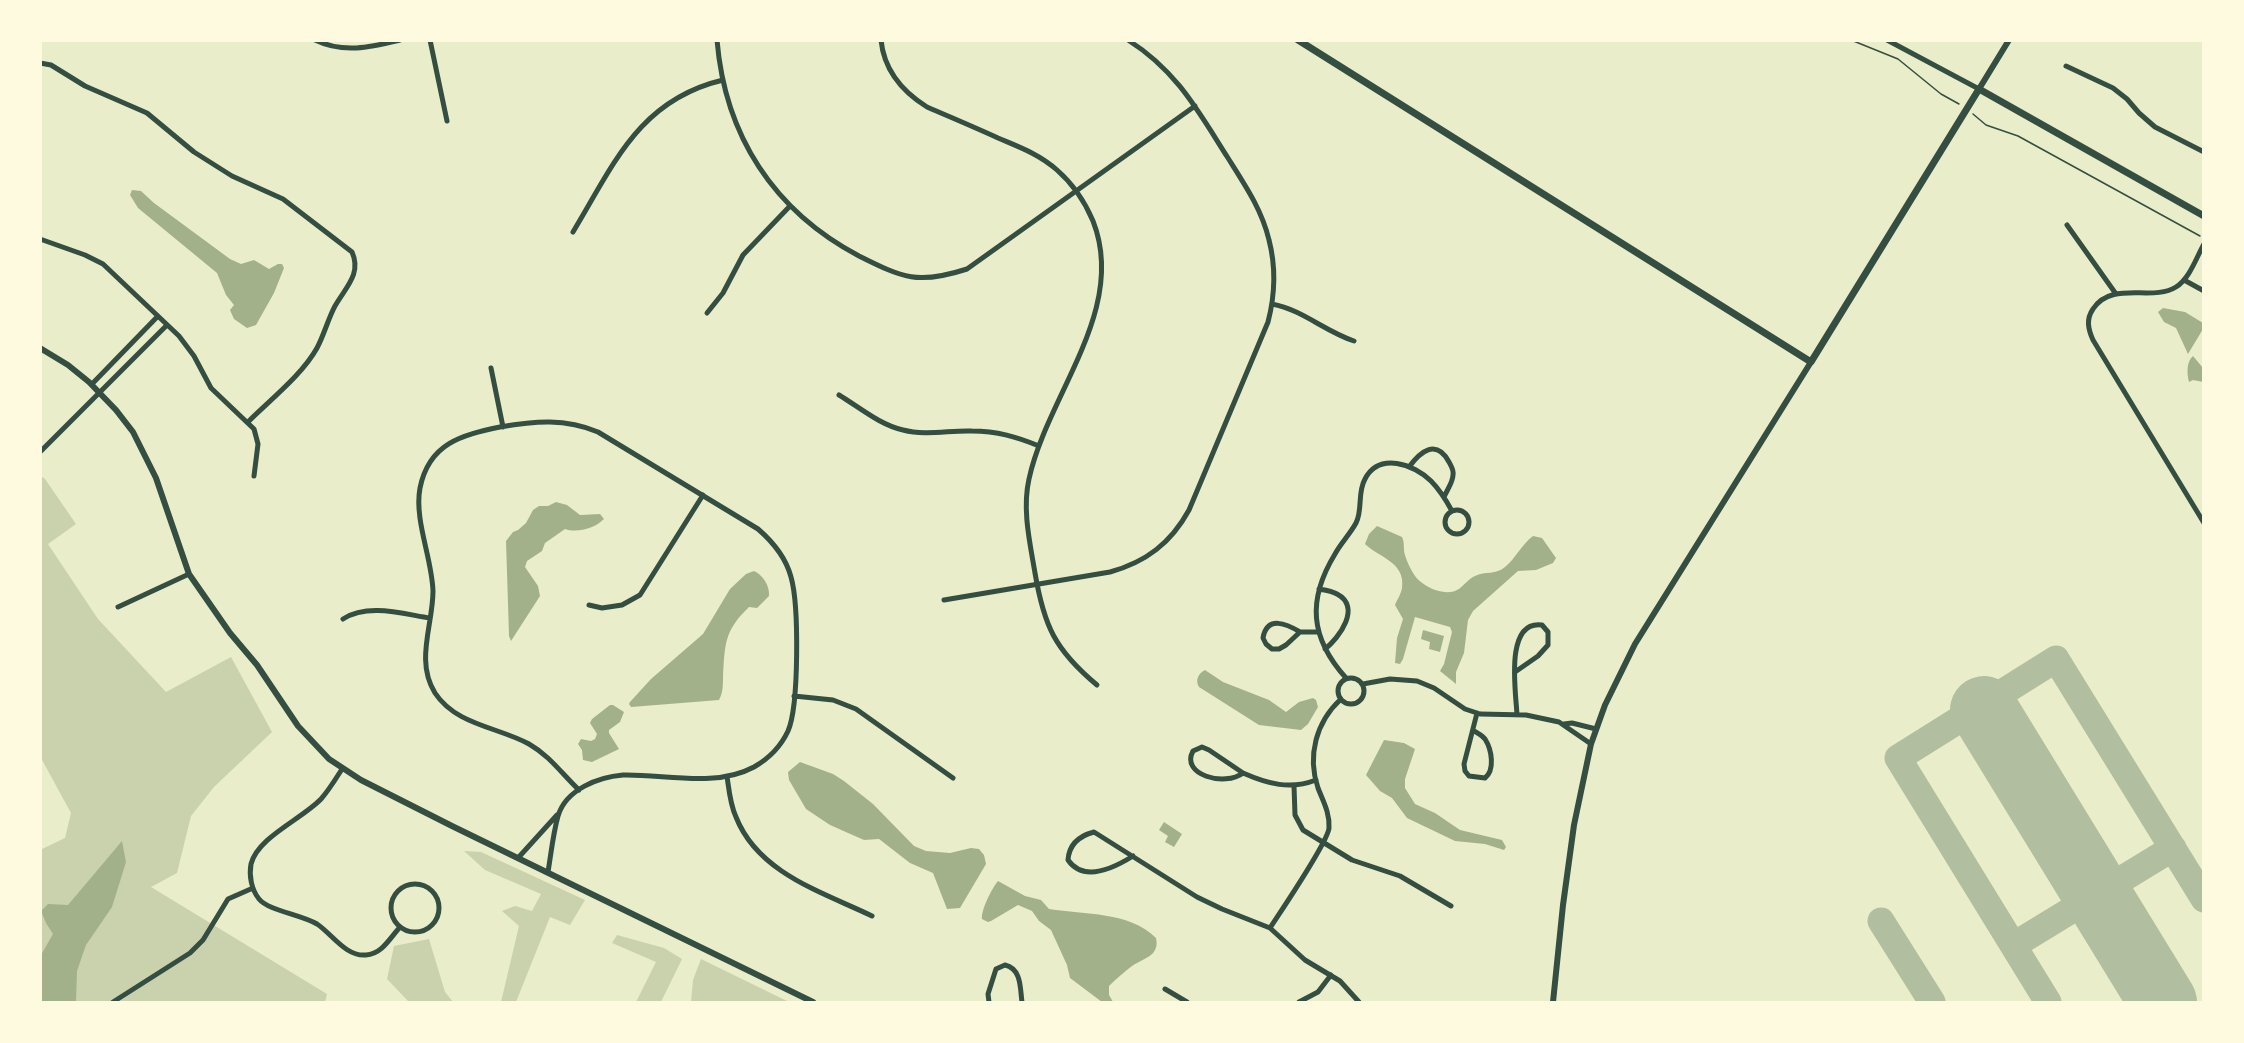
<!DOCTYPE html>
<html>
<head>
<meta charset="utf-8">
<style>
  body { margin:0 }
  #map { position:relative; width:2244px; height:1043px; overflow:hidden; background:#e9edc9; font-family:Montserrat,sans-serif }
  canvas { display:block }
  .frame { position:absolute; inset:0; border:42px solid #fefae0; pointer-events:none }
</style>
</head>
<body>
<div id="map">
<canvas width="2244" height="1043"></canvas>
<div class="frame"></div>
</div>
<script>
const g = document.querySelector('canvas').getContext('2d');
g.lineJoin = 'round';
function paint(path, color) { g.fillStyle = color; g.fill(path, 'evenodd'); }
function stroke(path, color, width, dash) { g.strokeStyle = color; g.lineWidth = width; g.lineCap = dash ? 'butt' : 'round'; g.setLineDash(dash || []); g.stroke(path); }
const green = new Path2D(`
  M41 476 45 479 76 524 48 544 98 619 166 692 231 657 272 732 214 787 191 816 177 873 151 887 327 994 325 1002H41L40 850 65 838 71 813 41 758Z
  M464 851 481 852 585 900 570 925 550 917 516 1002H501L519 926 502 911 515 906 532 911 541 894 485 870Z
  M617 935 664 948 682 959 661 1002H636L656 962 612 943Z
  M429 939 445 992 453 1002H409L387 979 394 946Z
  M701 959 789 1002H691L693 980Z`);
const water = new Path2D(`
  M132 190 141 191 154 203 230 259 241 264 254 260 269 269 278 264H282L284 268 274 293 256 325 247 328 234 319 230 310 234 305 226 295 217 273 138 208 130 195Z
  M2163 308 2185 312 2203 323V329L2188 354 2176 328 2164 322 2158 312Z
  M2193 356 2203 368V382L2193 380 2189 382C2187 374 2186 362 2193 356Z
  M556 502 567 505 580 515 600 514 604 519C594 529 577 533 565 529L545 543 542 551 527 561 525 567 538 586 540 596 511 641 509 636 506 541 513 532 518 530 526 523 533 510 539 506H548Z
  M1377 526 1402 537C1405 543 1403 549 1405 555 1407 562 1411 570 1415 576 1422 586 1444 597 1457 590 1463 587 1468 579 1475 576 1485 571 1496 575 1505 567 1516 558 1521 545 1533 536L1542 538 1556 558 1553 563 1536 570 1518 571 1473 611 1468 620 1464 653 1456 672V684L1440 671 1444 664 1452 632 1450 627 1415 617 1403 659 1400 664 1395 663 1397 638 1403 619 1395 605C1397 600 1401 594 1402 588 1406 562 1378 557 1365 544L1369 534Z
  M754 571C763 575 770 586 769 596L757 608 749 607C724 631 725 644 723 677 723 685 723 693 719 700L631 707 629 704 630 702 651 679 703 634 730 589 746 574Z
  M1423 630 1444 636 1440 652 1429 649 1430 642 1421 639Z
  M1205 670 1223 682 1269 700 1286 712 1299 702 1313 698 1316 700 1318 707 1308 724 1301 730 1259 725 1199 687C1195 680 1198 674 1205 670Z
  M610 705H613L624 712 620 722 609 730V733L619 749 592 762 583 760 582 750 578 744 581 739 591 741 595 739 597 734 590 723 592 719Z
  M1384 740 1404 743 1415 749 1405 779V788L1415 804 1435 813 1460 830 1502 840 1506 847 1504 850 1485 844 1455 841 1407 818 1392 798 1380 791 1366 775Z
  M800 762 833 774 844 781 873 804 914 846 926 851 950 853 971 848 979 849 984 855 986 864 960 908 947 909 933 873 910 863 879 839 864 840 830 825 806 809 789 780 788 772Z
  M1164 822 1182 834 1174 847 1165 842 1168 836 1159 830Z
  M122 841 126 862 112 907 86 945 77 971 76 1002H41V955L53 934 46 923 41 911 48 904 68 905Z
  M998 881 1025 896 1041 900 1049 909C1085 915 1129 911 1156 938 1160 956 1144 958 1132 966 1124 972 1116 979 1109 986V995L1113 1002H1102L1070 978 1067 965 1051 930 1039 921 1032 911 1018 905 991 921 988 922 982 919C981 910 992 888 998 881Z`);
const taxiway = new Path2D(`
  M1881 921 1932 1002
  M2019 942 2173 848
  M2048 1002 1898 758 2056 659 2204 899`);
const runway = new Path2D(`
  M1984 710 2163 1002`);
const path = new Path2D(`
  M1851 40 1898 59 1941 94 1959 104
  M1973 114 1986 125 2018 136 2200 236`);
const minor = new Path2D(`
  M315 40C344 54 371 47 400 40
  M430 40 447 121
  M717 40C725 136 774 211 859 256 903 278 918 285 967 269L1195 106
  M881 40C884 70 903 92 927 107 950 117 974 127 998 138 1019 147 1039 154 1057 170 1073 184 1085 202 1093 221 1128 310 1047 395 1029 479 1022 510 1030 543 1035 573 1044 626 1055 650 1097 685
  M1887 40 1979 89
  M40 63 51 65 85 86 147 113 194 152 232 176 283 199 352 252C362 274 345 288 335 306 328 319 324 335 317 348 302 375 270 400 248 422
  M2066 66 2113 88 2127 99 2139 113 2155 127 2204 152
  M2067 225 2116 294
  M573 232C614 164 639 100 723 80
  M40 239 85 255 103 264 179 336 194 356 211 388 254 429 258 444 254 476
  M2204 244C2196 258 2190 278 2176 287 2152 302 2112 280 2093 309 2086 319 2088 329 2093 340L2204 523
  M2184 280 2204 291
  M1272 304C1303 310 1324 331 1354 341
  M707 313 723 293 743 255 790 206
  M491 368 503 427
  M92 384 158 316
  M839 395C859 407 880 425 903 430 926 436 950 430 972 431 997 431 1017 437 1039 446
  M40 452 167 325
  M1409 467C1420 452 1436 438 1449 462 1451 466 1454 470 1453 475 1453 482 1447 490 1444 497
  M1445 522a12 12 0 1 1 24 0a12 12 0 1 1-24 0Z
  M1319 589C1325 590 1332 591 1337 594 1362 607 1339 638 1325 649
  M944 600 1110 572C1146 562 1171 543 1189 510L1268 322C1275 295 1276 267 1269 240 1262 210 1245 185 1228 158 1198 111 1177 71 1128 40
  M589 605 602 608 622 605 640 595 703 495
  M118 607 189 574
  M343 619C368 603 403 614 430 618
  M1300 632C1287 624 1267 615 1263 638L1266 644 1272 649H1279L1286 645 1300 632H1319
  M1515 672 1538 656 1548 645V632L1542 625C1504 620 1516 693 1517 715
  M1338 691a13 13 0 1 1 26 0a13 13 0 1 1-26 0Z
  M1346 678C1310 638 1307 600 1335 554 1341 543 1350 534 1356 523 1363 510 1357 493 1365 479 1379 452 1414 464 1431 481 1440 490 1446 500 1452 511
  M1363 684 1390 679 1417 681 1434 688 1465 709 1480 714 1526 715 1559 722 1591 744
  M794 696 833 700 856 709 953 778
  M1564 724 1572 723 1596 729
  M1473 730C1477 733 1482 735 1485 739 1492 750 1495 770 1485 778L1469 776 1465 771 1464 764 1477 713
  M1202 747 1209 750 1243 773C1225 787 1180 775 1193 751Z
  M342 769C335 780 329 790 321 799 302 819 258 837 251 864 249 875 251 889 259 899 269 911 300 914 317 924 332 934 346 957 366 955 382 954 390 938 400 927
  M1243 773C1268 784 1290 790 1316 780
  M727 776C729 790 730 804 736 817 758 873 822 892 872 916
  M1294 786 1295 815 1303 830 1352 860 1400 876 1451 906
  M1133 856C1114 868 1084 883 1068 860 1069 844 1079 836 1094 832L1197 897 1222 909 1270 928 1305 960 1340 981 1359 1002
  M518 858 557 815
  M548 872C551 854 553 834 558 816 566 789 599 777 623 775 665 774 715 788 754 767 768 759 781 746 788 731 799 706 799 605 791 577 786 558 773 542 758 529L598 432C565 418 535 421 500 427 462 435 429 443 420 488 414 520 432 558 433 591 433 625 415 661 435 693 456 725 498 727 529 744 550 756 562 774 579 790
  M391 908a24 24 0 1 1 48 0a24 24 0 1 1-48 0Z
  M1270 928C1281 911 1328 842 1329 828 1330 813 1323 801 1318 788 1307 756 1316 722 1341 699
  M1165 989 1187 1002
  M113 1002 190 953 203 940 228 899 253 888
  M989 1002 988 994 996 969 1005 965C1022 969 1020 989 1022 1002
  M1299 1002 1318 992 1331 975`);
const tertiary = new Path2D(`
  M1979 89 2009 40
  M40 348 68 365 89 382 116 410 133 432 156 478 189 574 230 633 257 665 298 726 329 759 361 780 452 826 813 1002
  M1553 1002 1563 905 1574 825 1591 744 1605 705 1635 644 1811 362`);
const secondary = new Path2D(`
  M1298 40 1811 362 1979 89 2204 216`);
paint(green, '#cad2ad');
paint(water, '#a3b18a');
stroke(taxiway, '#b2bea0', 27);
stroke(runway, '#b2bea0', 68);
stroke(path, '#344e41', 1.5);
stroke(minor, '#344e41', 5);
stroke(tertiary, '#344e41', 6);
stroke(secondary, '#344e41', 7);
</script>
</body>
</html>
